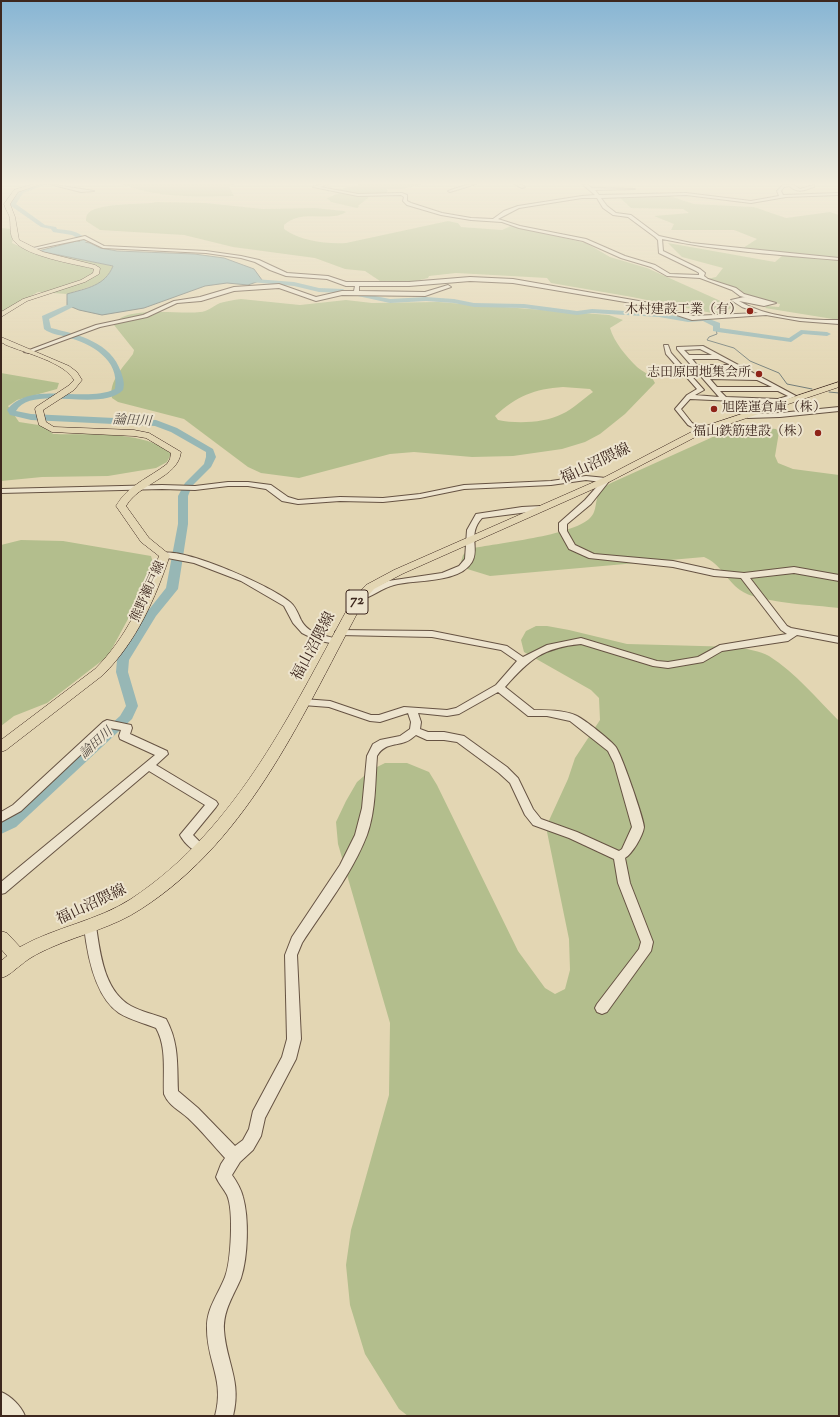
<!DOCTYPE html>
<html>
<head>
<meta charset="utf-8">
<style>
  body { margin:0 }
  #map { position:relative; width:840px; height:1417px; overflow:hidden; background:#e3d6b3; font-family:"Sorts Mill Goudy",serif }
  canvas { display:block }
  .frame { position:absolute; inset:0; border:2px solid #3d271e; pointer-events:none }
</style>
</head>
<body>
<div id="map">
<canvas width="840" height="1417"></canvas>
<div class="frame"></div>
</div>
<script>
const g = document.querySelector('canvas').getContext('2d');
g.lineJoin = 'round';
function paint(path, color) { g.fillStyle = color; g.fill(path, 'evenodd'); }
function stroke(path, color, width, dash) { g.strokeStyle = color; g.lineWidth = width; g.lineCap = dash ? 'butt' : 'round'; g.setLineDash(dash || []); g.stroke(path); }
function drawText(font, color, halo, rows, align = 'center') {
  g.font = font + ' "Sorts Mill Goudy","Noto Serif JP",serif'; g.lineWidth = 4; g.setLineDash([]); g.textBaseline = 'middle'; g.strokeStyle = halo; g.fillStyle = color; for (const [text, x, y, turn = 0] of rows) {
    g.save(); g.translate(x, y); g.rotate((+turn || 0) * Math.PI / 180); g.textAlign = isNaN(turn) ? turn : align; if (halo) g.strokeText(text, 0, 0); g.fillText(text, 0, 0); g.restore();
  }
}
const green = new Path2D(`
  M122 184H235L229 187 234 196C199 197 154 198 122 184Z
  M357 184H423L403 189H387L388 190 386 194H358L336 190 359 185Z
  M339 193 368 196V198L358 206 359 207 357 208 331 202 327 198Z
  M670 196 694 204 754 207 786 218 830 212 839 215V320L765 308 767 306 779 307 780 304 744 296 735 287 707 279 716 277 723 268 682 257 668 243 775 262 782 256 743 248 757 239 734 230H671L674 224 654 216 689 213 683 209 631 208 619 197Z
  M157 202 206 203 263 209 315 208 344 211 346 212C330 223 302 208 284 225V229C301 241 325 244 346 243L448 221 458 223 461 227 502 230 511 226 586 243 610 257 647 268 734 307 717 314 632 297 551 283 547 278 456 273 429 276 428 278 412 282 383 283 365 271 345 269 315 258 233 247 184 235 100 230 86 221C86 219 86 217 87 215 93 202 144 205 157 202Z
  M1 228 12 229 14 235 12 243 28 250 39 251 113 266 109 274 101 283 67 294 38 292 1 313Z
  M241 299 300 305 346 300 372 303 438 302 609 315 623 320 610 328C614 342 626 356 637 367 644 373 651 374 655 383L625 414 600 434 585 442 562 449 513 456 472 457 414 452 390 454 299 478 261 473 248 467 184 419 118 402 112 398C108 382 124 366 133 354L134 350 114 325C123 305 181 315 200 312 207 312 213 306 220 303 227 301 233 300 241 299ZM563 387 590 389 593 392C583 399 573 409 562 414 544 423 517 424 498 420L495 416C517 396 534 389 563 387Z
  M1 373 59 383 57 389 17 400 8 406 19 422 45 426 53 434C85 435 149 430 171 454L167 462 156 468 108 476 42 477 1 481Z
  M745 426 776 429 779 432 775 456 778 463 793 469 839 475V608C816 605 757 603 740 590 726 580 721 564 704 557L490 576 464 568 461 562 463 555 469 549C497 543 572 536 590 518 598 511 594 498 601 490 603 487 608 485 611 483L715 436Z
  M21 540 63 541 151 556 155 569 108 656 47 703 14 716 1 726V545Z
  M536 626H547L569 630 627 644 737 647C747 649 760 651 769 656 796 673 817 699 839 721V1416H408L399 1409 365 1354 350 1305 346 1265 351 1230 389 1095 390 1023 338 844 336 822 346 801 357 782 371 770 385 763H407L429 772 437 785 518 951 545 988 555 994 565 989 570 970 569 939 546 827 568 779 575 758 600 720 599 698 591 690 524 652 521 640 526 631Z`);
const water = new Path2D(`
  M77 241 90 243 100 248 117 251 194 254 224 258 254 269 262 280 248 285 227 283 205 286 144 308 102 315 79 310 67 305V294C87 288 105 286 113 266L39 251Z`);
const stream = new Path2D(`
  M716 329 717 334 709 337 707 340 734 348 750 361 779 373 787 384 812 389
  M829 392 839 393`);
const river = new Path2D(`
  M38 184H48L23 193 16 204 45 225 56 227 57 229C69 230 79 231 87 240L82 247 88 253V255H84L76 247 81 240 72 235 53 232 51 229 41 227 11 206C10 192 26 187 38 184Z
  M242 278 294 282 319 288 343 289 346 291 343 293 319 292 294 286 240 281 239 280Z
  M355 292 390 299 426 297 454 299 474 303 524 304 577 311 592 309 659 313 688 318 704 317 720 323V328L789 338 801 330 827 332 831 334 827 336 803 334 791 342 718 332 713 331V326L703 321 688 322 659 317 592 313 577 315 524 308 474 307 454 303 426 301 390 303 353 295V293Z
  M85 297 88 299 87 300 49 319 51 328C79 335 111 342 121 372 123 378 125 384 123 390 101 413 31 384 16 411L31 414 156 420 177 428 213 449 216 457 211 467 192 486 188 496V524L178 589 156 616 129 660 128 672 138 706 132 719 16 827 1 834V821L6 819 120 716 126 706 116 672 117 660 147 612 166 588 178 524V496L185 483 204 464 206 457V452L171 432 155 426 31 420 10 415 7 410C31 379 84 404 115 389 120 359 91 344 67 337 60 335 50 334 44 329L42 316Z`);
const minor = new Path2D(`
  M49 184 94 191 81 192Z
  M321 184H328L320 187 358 194 402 193 407 195V201L411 203 442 213 471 218 493 219 504 211 518 206 582 196 595 195 582 184H587L592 188 635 189 595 190 599 195 686 193 751 201 779 196 777 191 783 185 792 184 800 189 814 185V187C804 190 799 194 789 186L784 187 781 191 783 195 839 193V195L786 197 751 203 686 195 601 198 607 206 616 213 631 215 659 236 691 243 839 258V260C780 255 720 251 662 239L663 251 700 269 705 273 704 276 708 279 736 288 744 294 776 303 764 306 739 301C768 318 806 320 839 320V324L800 321 766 315 692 320 649 306 513 283 470 281 409 286H359V291L425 292 448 285 451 287 425 296 342 295 316 301 279 288 234 291 201 301 177 303 147 317 100 327 29 353 24 352 96 325 143 315 174 301 200 297 234 287 279 284 316 297 342 291H354L355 286H346L327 279 286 276 270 270 255 262 241 258 206 253 103 248 84 239 31 250 29 249 85 236 104 246 206 251 241 256 259 260 287 273 328 276 346 282H409L470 277 513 279 650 303 692 316 758 313 742 307 731 300 744 297 763 302 740 296 732 290 700 278 667 276 651 267 621 258 583 241 519 228 502 222 471 220 441 215 407 205 403 201 404 197 401 195 358 196 313 187ZM582 198H597L603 208 613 215 628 217 655 237 658 240 659 253 696 271 699 273V275L670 274 655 265 625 256 586 239 520 226 498 219 519 208Z
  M469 184H476L450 192 448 191Z
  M514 184H520L525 187 522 188Z
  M664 345H668L671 353 704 390 695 395 719 397 677 349V347L703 346 796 396 779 403 690 399 681 409 692 423 705 430 700 431 688 425 675 409 687 395 697 389 666 354ZM700 349 712 355H689L684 350ZM692 359H718L731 365H697ZM737 368 751 376 706 375 701 369ZM710 379 757 380 772 387H717ZM720 391H778L788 396 778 399 726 397Z
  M839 407V411L780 417 748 418 745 416 748 414 780 413Z
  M586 476 606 478 610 480 591 504 567 524V531L575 545 594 554 673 561 714 570 744 573 794 567 839 575V581L794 573 750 578 787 626 791 628 839 637V643L797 635 788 641 722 651 703 662 668 668 653 666 581 644C542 648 530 659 505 687L534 710C546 710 566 710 577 716 585 720 609 739 615 746 621 752 644 820 644 827 643 836 632 854 625 858L630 883 653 942 651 951 607 1012 602 1014 597 1012 595 1008 597 1004 639 949 641 942 618 883 614 859 569 838 533 825 525 815 510 783 499 773 457 742 444 740H427L416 735C412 738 409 741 405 742 393 746 384 744 377 756 375 782 376 810 367 835 352 874 324 909 302 943L297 955 301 1039 296 1059 265 1118 261 1136 253 1150 240 1162 232 1175C237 1182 241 1189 243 1197 249 1218 248 1257 241 1278 234 1295 223 1310 224 1330 226 1362 242 1381 233 1416H215C225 1380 207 1362 207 1329 206 1309 218 1295 225 1277 231 1262 234 1210 227 1195 224 1189 219 1184 216 1177L221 1164 225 1158C213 1145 201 1130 188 1118 179 1110 169 1106 164 1094 163 1072 167 1047 156 1028 144 1023 130 1020 119 1013 94 996 87 953 84 926L86 922 90 921 94 922 96 926C100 953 104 991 131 1006 142 1012 154 1014 166 1019 179 1043 177 1064 178 1091L198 1108 235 1146 243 1140 249 1129 253 1111 282 1057 287 1039 285 955 292 937 340 865 355 835 362 808 367 756 373 744 380 740 400 736 410 729 411 722 408 713 380 722 370 721 329 707 303 705 298 702 303 699 330 701 371 715H379L404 707 447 710 456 708 496 685 517 661 501 650 432 637 340 635 337 634 335 632 337 630 432 631 507 646 523 657 547 645 581 638 657 661 668 662 698 657 720 645 787 634 781 630 741 578 714 576 673 567 589 558 569 549 559 531V523L585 500 601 482 586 480 551 485 464 489 420 498 383 502 340 501 298 504 282 501 266 489 248 486H228L195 490 162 489 1 493V489L162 485 195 486 228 482H248L271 485 288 497 298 500 340 497 383 498 420 494 464 485 551 481ZM498 692 528 716H547L570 721 608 751 614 763 632 827 622 849 619 851 577 832 541 819 533 809 518 778 507 767 464 736 444 732H428L420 729 421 722 418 713 447 716 459 714Z
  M541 506 545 508 544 510 482 518C467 534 480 549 472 562 459 584 415 579 394 585 382 588 372 597 360 600L356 597 388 581 442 573 459 566 465 559 467 530 476 514 522 507Z
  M162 553C186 548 271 586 290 602 296 607 298 614 301 620 309 635 324 635 338 639L340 641 335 644 316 640 302 633 293 623 284 606 241 581 194 563 162 557Z
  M107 720 131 725 132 728 130 734 167 751 168 754 156 765 216 801 218 804 216 807 193 835 208 850 206 853C197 856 184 843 180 835L205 805 149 771 5 893 1 894V882L155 755 120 739 119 736 121 730 109 728 21 811 1 822V812L13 805 103 722Z
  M1 1392C11 1396 21 1406 25 1416H3L1 1414Z`);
const major = new Path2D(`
  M33 184H41L18 192 10 204 15 217 19 240 43 252 95 265 100 268 99 274 85 282 27 301 1 317V312L23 299 81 280 93 273 94 269 91 268C73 264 27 256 15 242 8 235 12 224 9 215 7 211 5 208 4 204L14 190Z
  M1 337 69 366 77 372 82 380 74 390 43 410 46 422 54 427 134 430 149 433 181 452C178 478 139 483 126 506L149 538 170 555C155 599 137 641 103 675L6 750 1 752V740L95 669C127 637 144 598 159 556L141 542 116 506C128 485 149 478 167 464L170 459 171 453 146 438 134 436 52 432 39 425 35 409 36 407 68 386 74 380C64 362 25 353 6 345L1 342Z
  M839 382V387L705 432 609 482 402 574 374 589 365 599C304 710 252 838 141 909 114 927 82 934 52 947 41 952 30 957 21 965 14 970 9 976 1 978V961L7 956 1 949V931L7 933 20 947C55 927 97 921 131 899 240 827 293 707 354 597L366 585 394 570 603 478 699 428Z`);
const markers = [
  [750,311,4,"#8f2418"],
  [759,374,4,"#8f2418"],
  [714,409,4,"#8f2418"],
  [818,433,4,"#8f2418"]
];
const farPoinames = [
  ["木村建設工業（有）",742,311],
  ["志田原団地集会所",751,374],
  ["旭陸運倉庫（株）",722,409,"left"],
  ["福山鉄筋建設（株）",810,433]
];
const farWaternames = [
  ["論田川",132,422,3],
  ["論田川",97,744,-42]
];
const farStreetnames = [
  ["熊野瀬戸線",149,592,-66]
];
const shields = [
  [357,602,22]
];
const shieldNames = [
  ["72",357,602]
];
const streetNames = [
  ["福山沼隈線",596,465,-25],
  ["福山沼隈線",315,647,-62],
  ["福山沼隈線",92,906,-25]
];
paint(green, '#b3be8d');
paint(water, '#97b7b5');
stroke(water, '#737d79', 1);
stroke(stream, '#737d79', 1);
paint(river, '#97b7b5');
stroke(minor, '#665343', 2);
stroke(major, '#3d271e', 1);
paint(minor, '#ede4ce');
paint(major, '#e3d6b3');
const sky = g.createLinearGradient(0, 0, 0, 383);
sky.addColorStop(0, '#87b5d4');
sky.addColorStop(0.48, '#f2eddd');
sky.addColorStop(1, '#f2eddd00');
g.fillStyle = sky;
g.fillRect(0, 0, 840, 383);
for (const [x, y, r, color] of markers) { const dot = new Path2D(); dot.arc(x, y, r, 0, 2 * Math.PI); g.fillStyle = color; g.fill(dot); stroke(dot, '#ede4ce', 1.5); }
drawText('13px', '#3d271e', '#ede4ce', farPoinames, 'right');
drawText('italic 13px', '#544b44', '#ede4ce', farWaternames);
drawText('13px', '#3d271e', '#ede4ce', farStreetnames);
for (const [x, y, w] of shields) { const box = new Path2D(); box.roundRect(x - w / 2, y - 12, w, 24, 3); g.fillStyle = '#ede4ce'; g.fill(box); stroke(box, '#3d271e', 1); }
drawText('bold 14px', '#3d271e', null, shieldNames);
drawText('15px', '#3d271e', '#ede4ce', streetNames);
</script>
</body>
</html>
